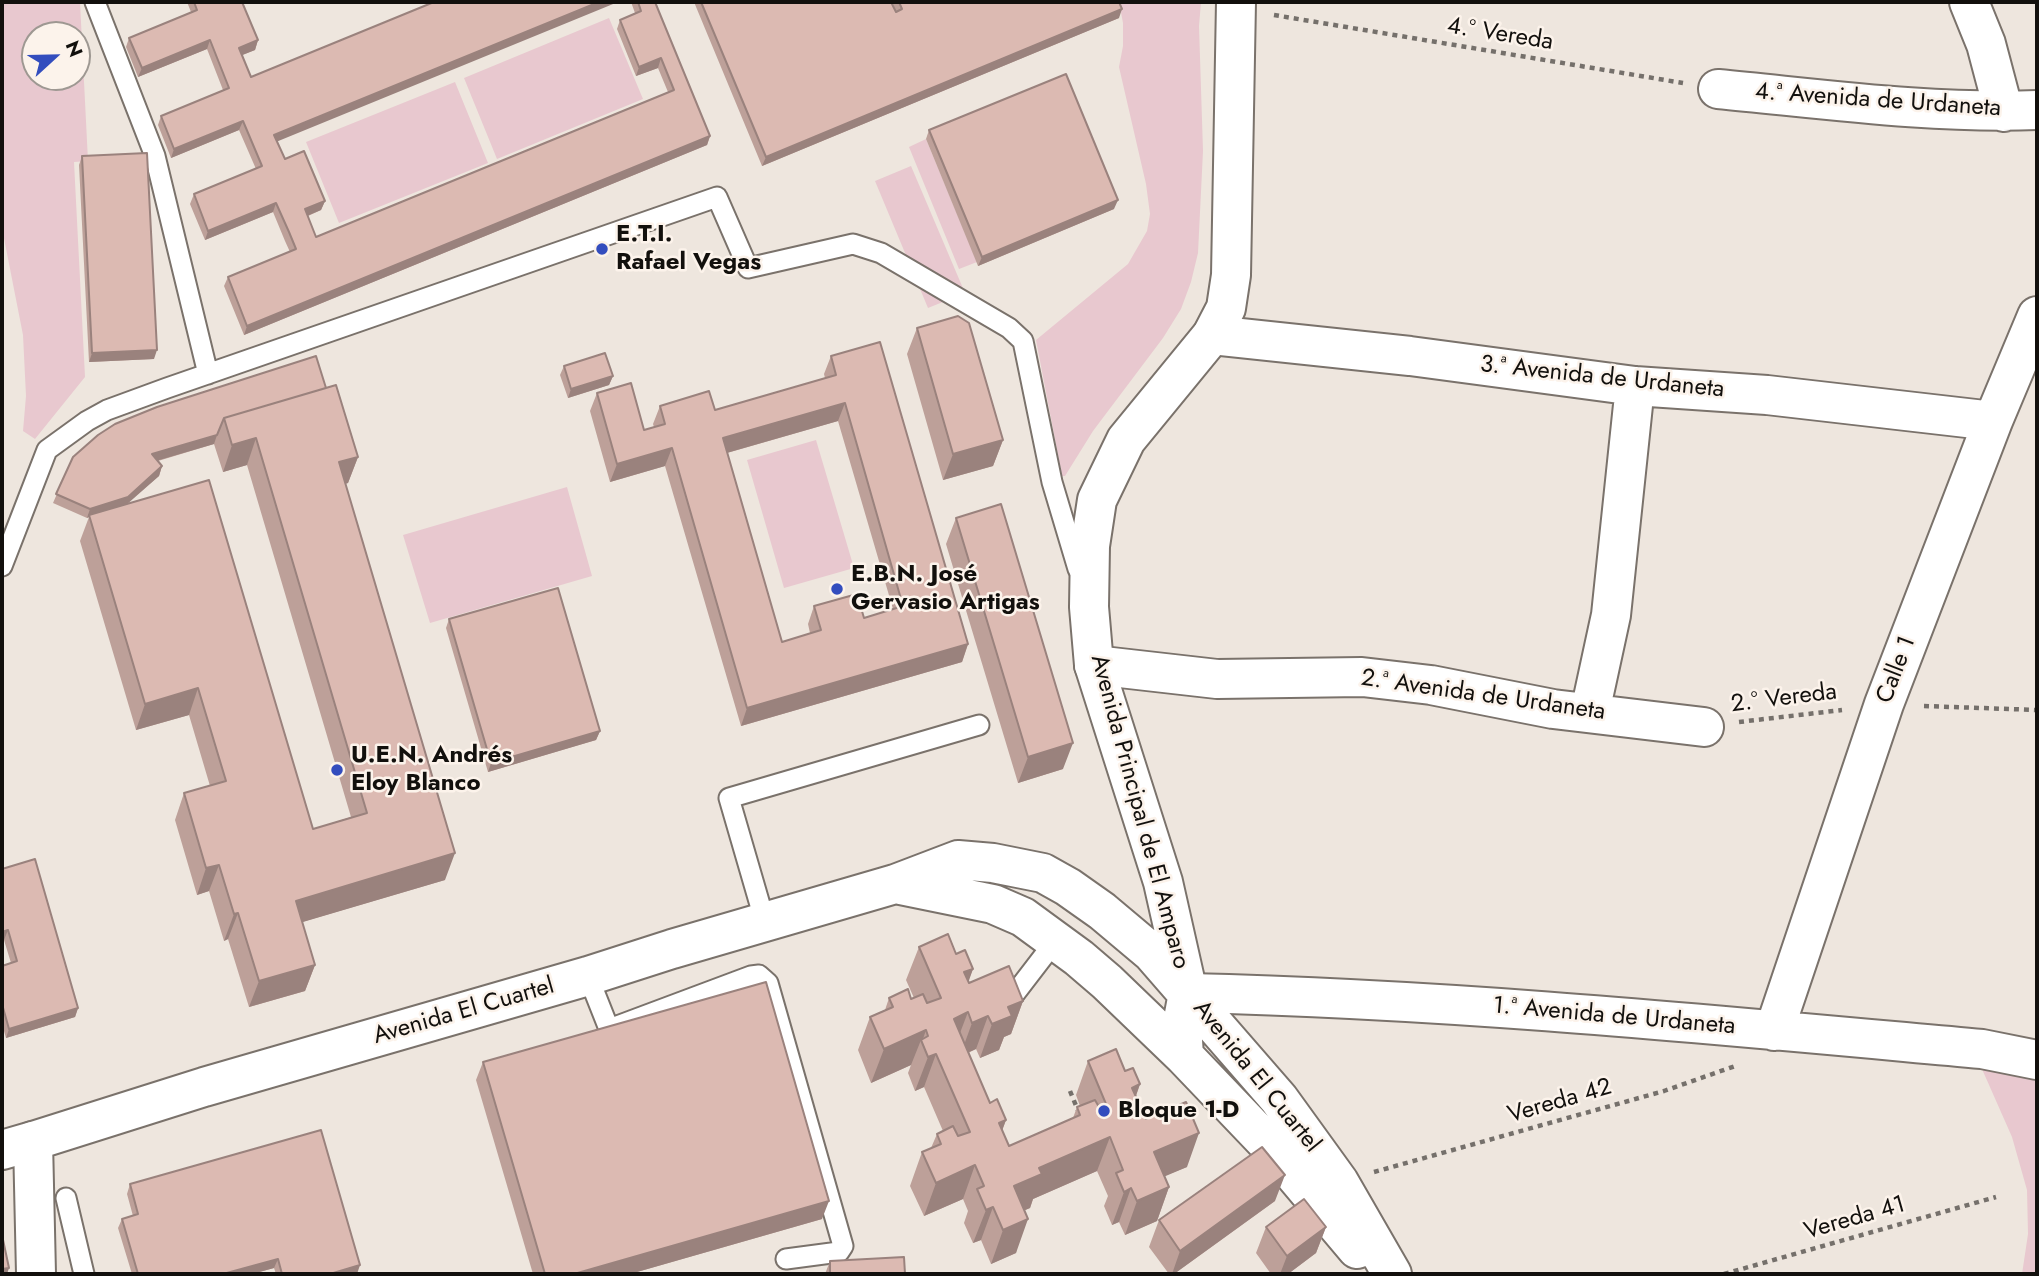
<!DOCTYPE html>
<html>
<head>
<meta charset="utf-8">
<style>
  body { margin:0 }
  #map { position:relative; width:2039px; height:1276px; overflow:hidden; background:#eee6de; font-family:Jost,sans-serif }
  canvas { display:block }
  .frame { position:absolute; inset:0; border:4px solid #12100d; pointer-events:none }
  .north { position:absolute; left:21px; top:21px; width:70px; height:70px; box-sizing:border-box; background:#fcf3eb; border:2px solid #9e9892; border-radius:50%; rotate:68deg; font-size:19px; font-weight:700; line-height:28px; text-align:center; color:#12100d }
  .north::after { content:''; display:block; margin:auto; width:24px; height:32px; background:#334dbe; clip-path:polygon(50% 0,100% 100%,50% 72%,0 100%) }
</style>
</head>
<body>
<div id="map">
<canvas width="2039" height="1276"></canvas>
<div class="frame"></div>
<div class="north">N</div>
</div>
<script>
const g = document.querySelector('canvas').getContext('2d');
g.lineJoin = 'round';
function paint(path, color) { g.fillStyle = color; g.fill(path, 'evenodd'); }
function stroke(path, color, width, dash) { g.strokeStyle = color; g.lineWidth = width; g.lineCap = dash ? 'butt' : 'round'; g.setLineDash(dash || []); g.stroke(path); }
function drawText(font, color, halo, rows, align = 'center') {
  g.font = font + ' Jost,sans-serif'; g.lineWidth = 5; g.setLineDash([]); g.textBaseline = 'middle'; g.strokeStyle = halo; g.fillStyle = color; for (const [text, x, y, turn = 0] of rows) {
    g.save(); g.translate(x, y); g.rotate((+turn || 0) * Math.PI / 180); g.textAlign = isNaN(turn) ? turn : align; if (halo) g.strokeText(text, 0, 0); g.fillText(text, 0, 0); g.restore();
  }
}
const green = new Path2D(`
  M2 2H80L88 161 74 162 85 377 35 439 23 431 26 396 23 335 2 228ZM35 35H77V77H35Z
  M1119 2H1201L1199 26 1203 151 1198 253 1191 282 1181 309 1163 338 1093 431 1065 476H1062L1036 340 1128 264 1147 231 1150 214 1146 184 1119 67 1123 46V23Z
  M609 18 643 99 497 159 464 78Z
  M455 82 488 163 339 223 306 142Z
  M926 139 977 262 959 269 909 147Z
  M911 166 965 293 928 308 875 181Z
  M816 440 854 568 784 588 747 460Z
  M567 487 592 576 430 623 403 535Z
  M1978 1060 2037 1064V1274H2022L2028 1234 2027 1190 2012 1137Z`);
const path = new Path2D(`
  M1274 15 1683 83
  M1924 706 2037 710
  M1739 722 1842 710
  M1070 1091 1079 1113
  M1374 1172 1664 1091 1738 1065
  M1724 1274 1996 1197`);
const service = new Path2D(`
  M95 2 155 156 208 374
  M2 566 47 450 87 421 107 410 167 388 717 197 748 268 853 244 881 253 1009 328 1023 341 1052 482 1078 569
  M765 922 729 798 979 725
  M588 976 609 1029
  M1003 1009 1056 940
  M612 1028 751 976 759 975 768 983 843 1246 839 1252 786 1259
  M66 1198 84 1274`);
const minor = new Path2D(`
  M1969 2 1986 44 2004 112
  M1718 89C1824 99 1931 114 2037 110
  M1212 335 1410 356 1635 386 1767 395 1993 421
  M1094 665 1217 679 1362 677 1431 685 1553 709 1704 727
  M1590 712 1611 615 1635 386
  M1188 993C1454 999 1717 1025 1982 1049L2037 1060
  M1774 1031 1884 704 1993 421 2037 316
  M2 1150 33 1141`);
const secondary = new Path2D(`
  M895 884 993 904 1023 917 1079 958 1107 982 1184 1056 1271 1147 1357 1249
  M1184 1056 1182 1025 1188 993 1163 882 1094 665 1089 607 1090 546 1097 500 1126 440 1212 335 1226 308 1231 275 1236 2
  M36 1274 33 1141 204 1087 588 976 672 949 895 884 958 860 993 863 1043 873 1068 887 1102 911 1152 953 1279 1099 1339 1182 1392 1274`);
const wall = new Path2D(`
  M187 2H242L258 40 255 50 242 55 277 141 285 159 325 201 321 210 308 216 316 237 668 92 658 68 636 76 617 29 620 20 635 13 631 2H655L710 136 707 145 244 335 224 286 228 277 290 252 285 241 273 212 205 240 190 204 194 194 256 169 239 130 171 158 158 125 161 116 223 90 207 49 138 77 126 47 129 38 191 12Z
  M694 2H891L896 12 892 2H1119V18L762 166Z
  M929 130 1114 209 978 266 926 139Z
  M82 156 154 359 89 362 79 165Z
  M917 328 1003 440 993 466 943 480 907 354Z
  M831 356 968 644 962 662 741 726 665 466 610 482 590 411 597 393 644 430 654 427 653 424 660 406 715 410 825 378 824 374ZM838 421 893 609 864 618 814 606 808 624 810 633 782 642 727 453Z
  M564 366 613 376 609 385 568 398 560 375Z
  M326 388 358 457 348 483 345 484 445 880 302 922 315 965 305 991 249 1007 228 939 224 941 209 891 197 895 175 820 184 793 210 786 189 715 136 730 80 541 89 517 87 518 53 503 73 457ZM214 444 223 472 247 465 351 817 313 829 126 504 159 476 162 466 158 461Z
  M956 518 1063 769 1018 783 946 544Z
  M449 619 600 731 596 740 488 772 446 628Z
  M2 869 78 1008 75 1017 6 1038 2 1024V966L11 963 4 940H2Z
  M919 947 956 954 973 969 968 981 969 983 1023 1001 1011 1034 1004 1037 999 1050 980 1058 976 1049 968 1053 990 1103 1006 1120 1002 1130 1009 1146 1073 1118 1077 1107 1080 1106 1076 1095 1088 1061 1125 1071 1140 1084 1136 1096 1146 1119 1187 1167 1164 1176 1169 1187 1157 1221 1125 1235 1119 1222 1112 1225 1104 1206 1108 1196 1097 1171 1033 1199 1030 1208 1025 1210 1016 1253 991 1264 981 1240 973 1243 964 1223 968 1211 963 1199 924 1216 910 1186 922 1152 931 1148 937 1134 943 1131 924 1087 915 1091 908 1073 911 1065 871 1083 858 1050 870 1017 885 1010 889 998 911 999 914 998 906 980Z
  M483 1062 822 1219 630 1274H533L476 1080Z
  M130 1184 357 1274H276L274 1268 252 1274H132L118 1228 122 1219 133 1216 127 1194Z
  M1275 1201 1174 1274H1169L1149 1247 1159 1220Z
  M1266 1227H1326L1316 1253 1288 1274H1271L1256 1253Z
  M830 1261 905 1274H825Z`);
const shadedWall = new Path2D(`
  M599 2H618L271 144 274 135Z
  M1122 9 1119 18 762 166 766 157Z
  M210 40 207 49 138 77 142 68Z
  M258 40 255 50 235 58 239 48Z
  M661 58 658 68 636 76 639 67Z
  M243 121 239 130 171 158 174 149Z
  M710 136 707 145 244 335 247 326Z
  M1118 200 1114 209 978 266 982 257Z
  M325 201 321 210 302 218 305 209Z
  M276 203 273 212 205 240 208 231Z
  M157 350 154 359 89 362 92 353Z
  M613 376 609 385 568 398 571 389Z
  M845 403 838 421 716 456 723 438Z
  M217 435 214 444 149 463 152 454Z
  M256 438 247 465 223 472 232 445Z
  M1003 440 993 466 943 480 953 454Z
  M672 448 665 466 610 482 617 464Z
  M358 457 348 483 329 488 339 462Z
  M162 466 159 476 125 506 89 515V517L87 518 90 509Z
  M968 644 962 662 741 726 747 708Z
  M198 688 189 715 136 730 145 704Z
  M600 731 596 740 488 772 491 763Z
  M1073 743 1063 769 1018 783 1028 757Z
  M455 853 445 880 286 927 296 901Z
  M219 865 209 891 197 895 206 868Z
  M238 913 228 939 224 941 234 914Z
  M8 930 4 940H2V932Z
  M315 965 305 991 249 1007 259 981Z
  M973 969 961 1003 964 972Z
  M1023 1001 1011 1034 1004 1037 999 1050 980 1058 992 1024 1008 1007Z
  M78 1008 75 1017 6 1038 9 1029Z
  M968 1012 955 1046 954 1019Z
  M988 1016 976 1049 960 1056 972 1023Z
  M926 1030 922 1042 921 1040 911 1065 871 1083 884 1049Z
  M936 1054 924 1087 915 1091 928 1057Z
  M1140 1084 1128 1118 1132 1088Z
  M1006 1120 994 1153 999 1123Z
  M1199 1133 1187 1167 1142 1186 1154 1152Z
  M1110 1137 1097 1171 1033 1199 1030 1208 1002 1220 1014 1186 1039 1168Z
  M975 1165 963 1199 924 1216 936 1183Z
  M1285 1175 1275 1201 1174 1274H1172L1180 1251Z
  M1169 1187 1157 1221 1125 1235 1137 1201Z
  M1131 1188 1119 1222 1112 1225 1124 1192Z
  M829 1201 822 1219 630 1274H574Z
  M993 1207 981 1240 973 1243 986 1210Z
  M1028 1219 1016 1253 991 1264 1003 1230Z
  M1326 1227 1316 1253 1288 1274H1280L1287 1256Z
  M278 1259 274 1268 252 1274H223Z
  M360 1265 357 1274H330Z
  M9 1268 7 1274H2V1269Z`);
const building = new Path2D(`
  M194 2H242L258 40 239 48 251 77 434 2H599L274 135 285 159 304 151 325 201 305 209 316 237 674 90 661 58 639 67 620 20 641 11 638 2H655L710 136 247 326 228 277 296 249 289 232 276 203 208 231 194 194 262 166 243 121 174 149 161 116 229 88 210 40 142 68 129 38 197 10Z
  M701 2H891L896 12 902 9 899 2H1119L1122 9 766 157Z
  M1066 74 1118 200 982 257 929 130Z
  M147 153 157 350 92 353 82 156Z
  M958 316 969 323 1003 440 953 454 917 328Z
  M880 342 968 644 747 708 672 448 617 464 597 393 631 383 644 430 665 424 660 406 709 391 715 410 836 375 831 356ZM845 403 903 606 864 618 857 594 814 606 821 630 782 642 723 438Z
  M605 353 613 376 571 389 564 366Z
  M316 356 326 388 224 418 217 435 152 454 162 466 128 497 90 509 56 494 73 457 98 435 115 424 157 407Z
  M336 385 358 457 339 462 455 853 296 901 315 965 259 981 238 913 234 914 219 865 206 868 184 793 226 781 198 688 145 704 89 515 209 480 313 829 367 813 256 438 232 445 224 418Z
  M1001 504 1073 743 1028 757 956 518Z
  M558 588 600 731 491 763 449 619Z
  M35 859 78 1008 9 1029 2 1004V966L17 961 8 930 2 932V869Z
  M948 934 956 954 965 950 973 969 964 972 969 983 1009 966 1023 1001 1008 1007 1012 1016 992 1024 988 1016 972 1023 968 1012 954 1019 990 1103 997 1099 1006 1120 999 1123 1009 1146 1080 1115 1077 1107 1095 1100 1099 1107 1106 1104 1088 1061 1116 1049 1125 1071 1133 1068 1140 1084 1132 1088 1146 1119 1186 1102 1199 1133 1154 1152 1169 1187 1137 1201 1131 1188 1124 1192 1116 1173 1123 1170 1110 1137 1039 1168 1042 1174 1014 1186 1028 1219 1003 1230 993 1207 986 1210 977 1189 984 1186 975 1165 936 1183 922 1152 941 1144 937 1134 953 1126 958 1136 970 1132 936 1054 928 1057 921 1040 928 1036 926 1030 884 1049 870 1017 893 1007 889 998 908 989 911 999 923 994 927 1003 941 998 919 947Z
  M766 982 829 1201 574 1274H545L483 1062Z
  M321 1130 360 1265 330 1274H282L278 1259 223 1274H138L122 1219 138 1214 130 1184Z
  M1262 1147 1285 1175 1180 1251 1159 1220Z
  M1304 1199 1326 1227 1287 1256 1266 1227Z
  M2 1235 9 1268 2 1269Z
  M904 1257 905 1274H830V1261Z`);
const markers = [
  [602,249,7,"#334dbe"],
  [837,589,7,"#334dbe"],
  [337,770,7,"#334dbe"],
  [1104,1111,7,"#334dbe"]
];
const streetNames = [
  ["4.° Vereda",1500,35,9],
  ["4.ª Avenida de Urdaneta",1878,101,4],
  ["3.ª Avenida de Urdaneta",1602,378,6],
  ["Calle 1",1897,670,-69],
  ["2.ª Avenida de Urdaneta",1483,696,8],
  ["2.° Vereda",1784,699,-7],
  ["Avenida Principal de El Amparo",1139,812,75],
  ["Avenida El Cuartel",464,1012,-16],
  ["1.ª Avenida de Urdaneta",1614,1017,5],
  ["Avenida El Cuartel",1256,1077,51],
  ["Vereda 42",1560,1102,-16],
  ["Vereda 41",1855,1219,-16]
];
const poiNames = [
  ["E.T.I.",616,235],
  ["Rafael Vegas",616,263],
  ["E.B.N. José",851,575],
  ["Gervasio Artigas",851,603],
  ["U.E.N. Andrés",351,756],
  ["Eloy Blanco",351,784],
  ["Bloque 1-D",1118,1111]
];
paint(green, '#e8c8cf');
stroke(service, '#7a726b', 23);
stroke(minor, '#7a726b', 42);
stroke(secondary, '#7a726b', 42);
stroke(path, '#75706b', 4.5, [5, 5]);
stroke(service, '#fff', 19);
stroke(minor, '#fff', 38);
stroke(secondary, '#fff', 38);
paint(wall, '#bda099');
paint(shadedWall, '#9a827d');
paint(building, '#dcbab2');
stroke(building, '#9a827d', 2);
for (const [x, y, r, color] of markers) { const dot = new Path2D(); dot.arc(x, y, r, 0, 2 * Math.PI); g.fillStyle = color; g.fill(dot); stroke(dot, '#fcf3eb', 2.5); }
drawText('24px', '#12100d', '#fcf3eb', streetNames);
drawText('bold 24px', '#12100d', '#fcf3eb', poiNames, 'left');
</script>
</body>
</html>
